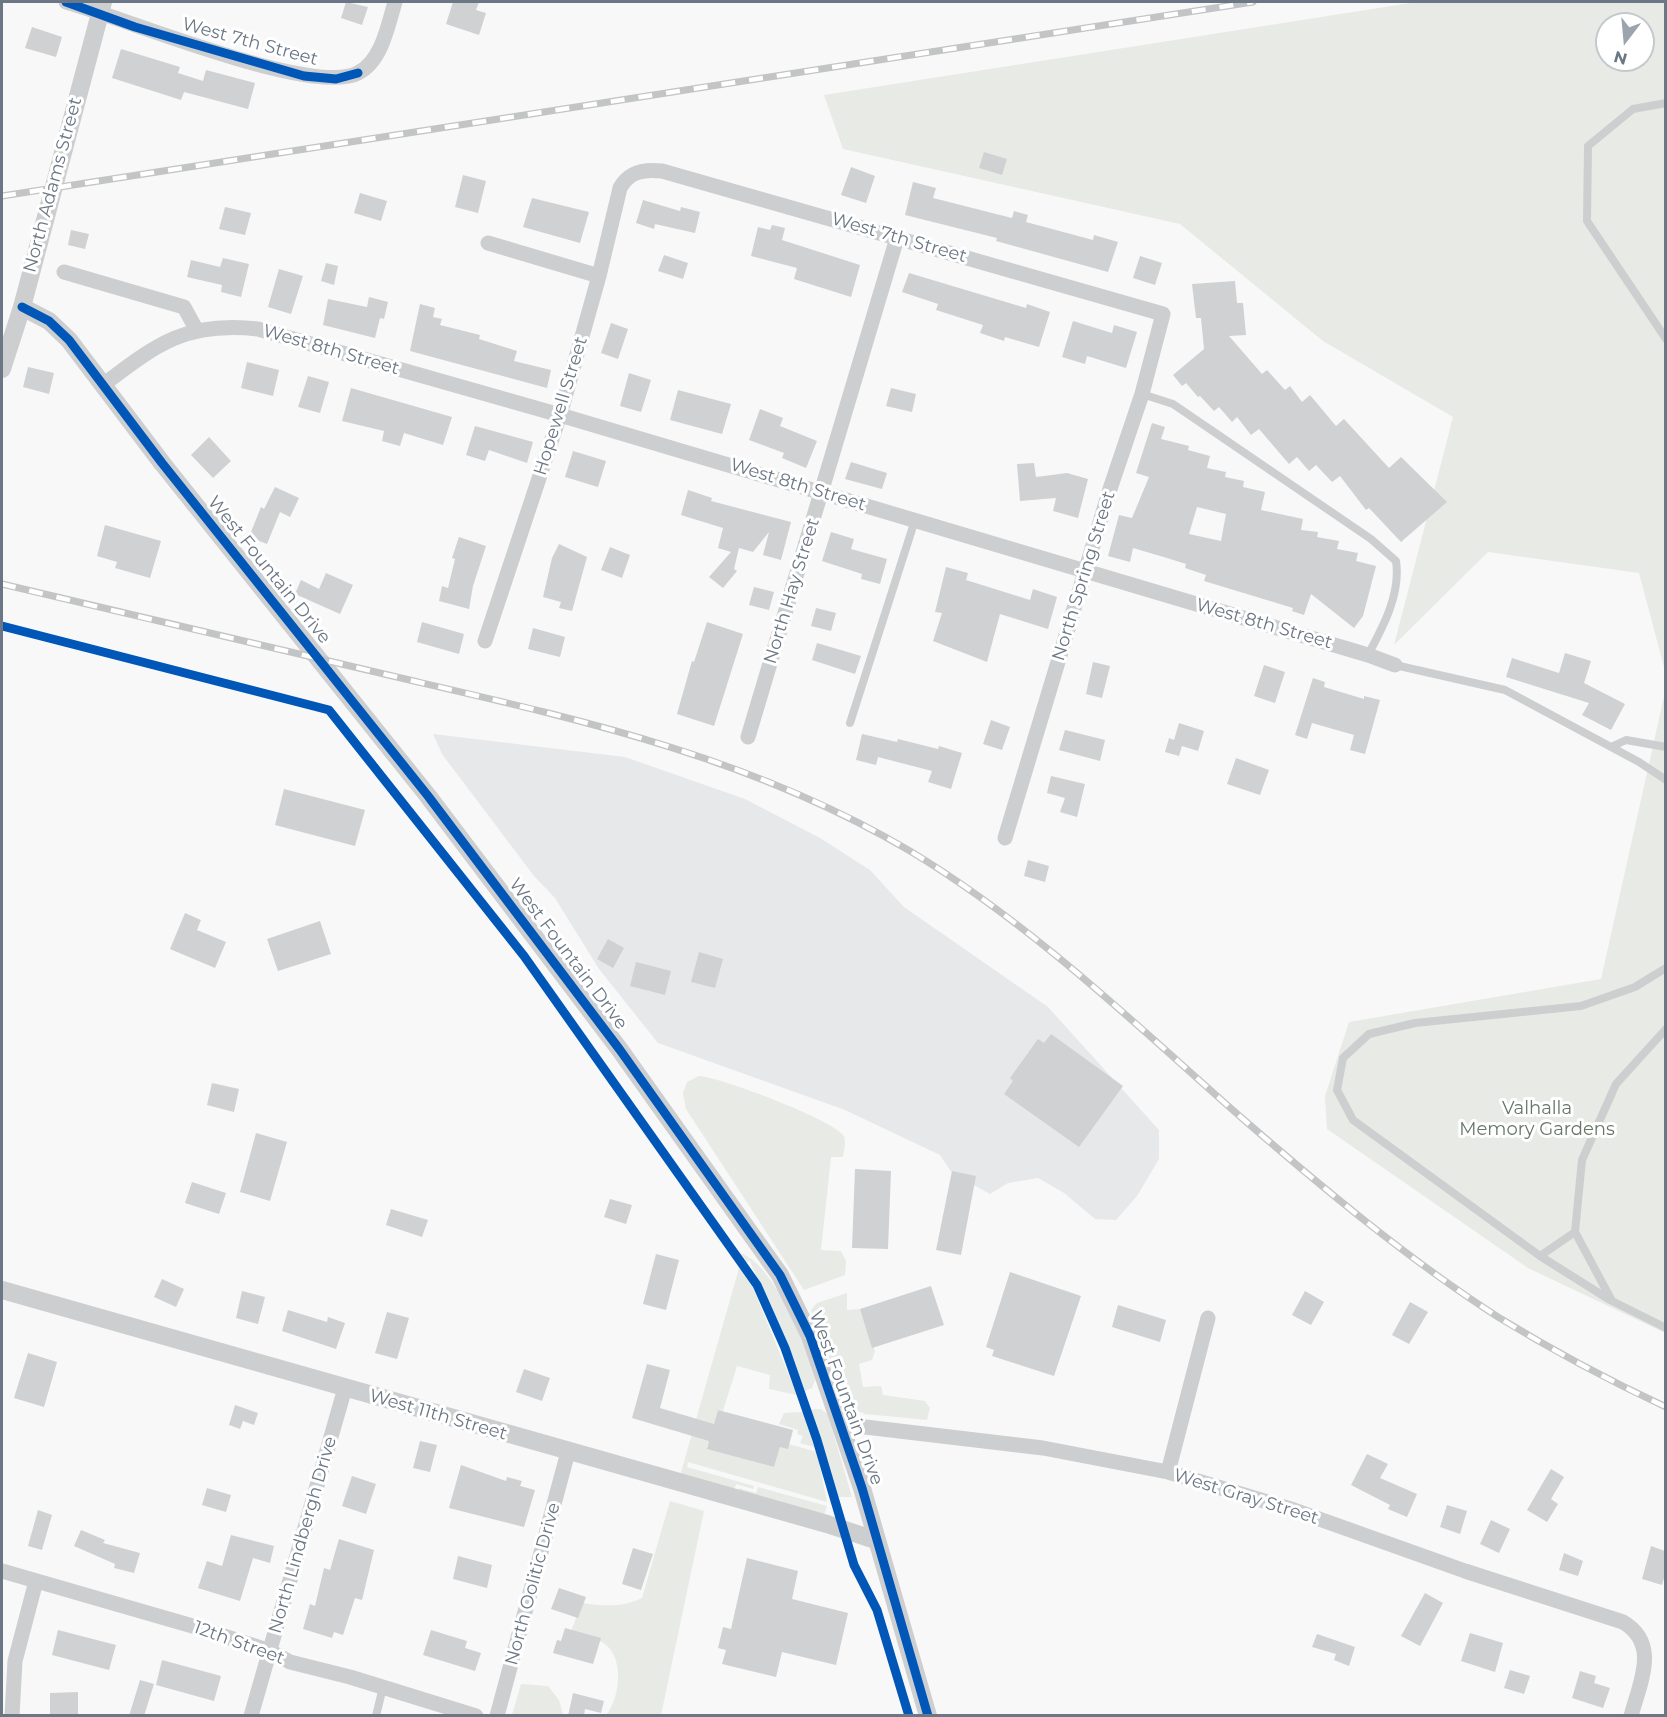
<!DOCTYPE html>
<html>
<head>
<meta charset="utf-8">
<style>
  body { margin:0 }
  #map { position:relative; width:1667px; height:1717px; overflow:hidden; background:#f8f8f8; font-family:Montserrat,sans-serif }
  canvas { display:block }
  .frame { position:absolute; inset:0; border:3px solid #6b7785; pointer-events:none }
  .north { position:absolute; left:1595px; top:12px; width:60px; height:60px; box-sizing:border-box; background:#fff; border:2px solid #c4c9ce; border-radius:50%; rotate:196deg; font-size:16px; font-weight:700; line-height:24px; text-align:center; color:#6b7785 }
  .north::after { content:''; display:block; margin:auto; width:21px; height:27px; background:#9ca4ad; clip-path:polygon(50% 0,100% 100%,50% 72%,0 100%) }
</style>
</head>
<body>
<div id="map">
<canvas width="1667" height="1717"></canvas>
<div class="frame"></div>
<div class="north">N</div>
</div>
<script>
const g = document.querySelector('canvas').getContext('2d');
g.lineJoin = 'round';
function paint(path, color) { g.fillStyle = color; g.fill(path, 'evenodd'); }
function stroke(path, color, width, dash) { g.strokeStyle = color; g.lineWidth = width; g.lineCap = dash ? 'butt' : 'round'; g.setLineDash(dash || []); g.stroke(path); }
function drawText(font, color, halo, rows, align = 'center') {
  g.font = font + ' Montserrat,sans-serif'; g.lineWidth = 6; g.setLineDash([]); g.textBaseline = 'middle'; g.strokeStyle = halo; g.fillStyle = color; for (const [text, x, y, turn = 0] of rows) {
    g.save(); g.translate(x, y); g.rotate((+turn || 0) * Math.PI / 180); g.textAlign = isNaN(turn) ? turn : align; if (halo) g.strokeText(text, 0, 0); g.fillText(text, 0, 0); g.restore();
  }
}
const built = new Path2D(`
  M433 734 625 757 745 799 820 838 870 870 904 907 1048 1007 1159 1130V1159L1137 1196 1116 1220 1095 1219 1064 1193 1038 1178 1008 1183 990 1194 952 1173 940 1155 845 1110 658 1043 599 969 555 898 534 876 442 754Z`);
const green = new Path2D(`
  M1417 2H1665V671L1639 573 1488 552 1394 645 1453 417 1323 341 1180 224 843 149 824 95ZM1607 24H1643V60H1607Z
  M1665 692V1333L1528 1268 1327 1129 1325 1096 1349 1022 1601 979Z
  M699 1076C720 1077 831 1119 843 1135 847 1140 844 1150 843 1157H831L821 1250 841 1251 846 1261 845 1275 804 1290 686 1109 683 1093 687 1082Z
  M738 1253C768 1255 813 1352 815 1380L812 1388 805 1391 750 1261 743 1264 797 1395 769 1389 770 1375 737 1366 723 1411 718 1410 707 1448 774 1467 780 1447 789 1444 817 1452 827 1502 688 1462 687 1467 754 1486 753 1489 736 1484 734 1491 680 1476 741 1261 732 1258Z
  M847 1293V1310L860 1309 875 1351 872 1360 859 1364 863 1387 881 1386 883 1395 925 1401 930 1408 927 1420 865 1414 848 1407 811 1310 817 1303Z
  M811 1409H821L828 1415 852 1497H836Z
  M803 1412 814 1447 800 1443 803 1436 797 1434 798 1430 779 1424 784 1413Z
  M758 1487 827 1506 824 1515 738 1492 739 1488 756 1493Z
  M670 1501 704 1511 661 1715H606C620 1699 624 1659 606 1645 598 1638 581 1635 571 1631L582 1603C605 1606 621 1608 642 1598Z
  M521 1684 548 1686 559 1700 563 1715H512Z`);
const building = new Path2D(`
  M346 2 368 7 362 25 341 18Z
  M453 2H479L476 10 486 13 479 35 446 24Z
  M32 27 62 37 56 57 25 48Z
  M121 49 180 67 178 73 203 81 206 70 255 83 248 109 184 92 181 100 112 78Z
  M984 152 1007 159 1002 175 979 168Z
  M851 167 875 176 866 203 841 195Z
  M463 175 486 181 478 213 455 207Z
  M913 182 936 188 933 198 1012 218 1014 211 1028 215 1026 222 1093 240 1094 235 1118 242 1108 272 996 241 997 238 905 215Z
  M360 193 387 201 381 221 354 213Z
  M532 198 589 212 580 243 523 227Z
  M643 200 680 211 681 207 700 212 695 233 655 224 654 229 636 223Z
  M225 207 251 213 245 235 219 229Z
  M772 225 785 228 782 240 860 265 851 297 794 279 797 268 751 256 758 227 770 230Z
  M71 230 89 234 85 249 68 245Z
  M664 255 688 263 683 279 658 271Z
  M1140 256 1162 263 1155 285 1133 278Z
  M223 258 249 264 241 297 221 292 222 285 187 277 191 260 220 267Z
  M326 263 338 266 334 285 321 281Z
  M279 269 303 276 291 314 268 307Z
  M909 273 1026 308 1027 304 1050 312 1039 347 1005 337 1004 341 980 333 983 325 936 310 938 304 902 292Z
  M1235 281 1237 303H1243L1246 335 1229 336 1262 374 1267 370 1285 390 1290 386 1302 402 1310 395 1336 426 1344 419 1389 468 1401 457 1447 502 1401 542 1369 508 1366 510 1340 476 1332 482 1316 465 1309 471 1297 457 1289 464 1259 429 1251 435 1237 417 1232 422 1219 407 1214 411 1200 396 1198 397 1186 383 1182 386 1173 375 1204 349 1201 318H1196L1192 284Z
  M369 297 388 302 384 319 380 318 375 338 323 325 328 299 367 307Z
  M420 304 435 308 433 317 442 319 440 325 480 335 479 339 517 351 514 361 551 370 547 388 410 351Z
  M1073 321 1112 333 1114 325 1137 332 1126 368 1087 356 1085 364 1062 357Z
  M611 323 628 329 618 359 601 353Z
  M247 362 279 370 273 396 241 388Z
  M28 367 54 373 49 394 23 387Z
  M629 373 651 380 641 412 620 406Z
  M308 376 329 382 320 413 298 407Z
  M351 388 452 417 443 445 404 433 400 446 382 441 384 431 342 421Z
  M891 388 916 394 912 412 886 406Z
  M678 390 731 404 722 434 670 420Z
  M760 409 783 418 780 426 817 441 806 468 782 458 784 453 749 440Z
  M1152 423 1165 427 1161 439 1189 446 1188 450 1210 456 1207 468 1226 472 1225 477 1244 481 1243 487 1265 492 1261 510 1303 519 1301 530 1318 532 1317 537 1339 541 1337 549 1358 553 1356 561 1376 566 1363 616 1354 628 1311 594 1304 615 1292 611 1293 608 1204 581 1206 575 1185 568 1186 564 1167 558 1133 548 1130 562 1108 556 1119 515 1132 518 1149 477 1136 473ZM1197 507 1226 514 1221 541 1189 534Z
  M475 426 533 442 527 463 489 450 485 461 466 455Z
  M209 437 231 461 213 478 191 455Z
  M573 451 606 461 598 487 565 477Z
  M851 462 887 473 882 489 845 479Z
  M1034 463 1036 477 1067 473 1088 479 1078 518 1053 511 1056 498 1020 501 1017 464Z
  M275 487 299 498 290 517 280 512 267 544 249 537 261 507 264 509Z
  M688 490 712 498 711 501 791 522 781 560 763 555 769 532 753 552 739 548 734 569 737 571 723 588 709 577 731 552 718 548 723 528 681 515Z
  M105 525 161 541 150 578 115 568 117 562 97 556Z
  M831 532 854 539 851 549 887 559 880 584 861 579 862 574 822 561Z
  M459 537 486 546 473 586 469 609 439 601 442 586 448 588 455 559 452 558Z
  M559 544 587 557 572 611 559 608 561 602 543 597 552 558Z
  M610 547 630 555 622 578 601 570Z
  M946 567 968 573 966 580 1030 600 1033 589 1057 597 1048 629 1000 614 987 662 933 641 942 613 935 612Z
  M326 573 353 585 340 614 295 594 301 580 319 589Z
  M754 587 774 592 769 610 749 605Z
  M816 608 836 613 831 631 811 626Z
  M422 622 464 634 459 654 417 642Z
  M707 622 743 634 714 726 677 714 692 661 694 662Z
  M533 628 565 637 560 657 528 649Z
  M817 643 861 656 855 674 812 660Z
  M1565 653 1591 661 1584 683 1625 704 1611 730 1582 715 1589 703 1506 677 1512 658 1559 673Z
  M1093 662 1110 666 1102 698 1086 694Z
  M1264 665 1285 672 1275 703 1254 696Z
  M1313 678 1325 682 1324 687 1364 699V696L1380 700 1365 754 1350 750 1354 735 1312 723 1307 739 1295 735Z
  M991 720 1010 727 1002 750 983 744Z
  M1179 723 1204 731 1198 751 1182 746 1179 756 1165 752 1169 738 1174 740Z
  M1065 730 1105 740 1100 761 1059 750Z
  M862 734 897 742 898 739 938 749 939 746 962 753 951 789 928 782 932 771 878 757 876 765 856 760Z
  M1236 758 1269 770 1260 795 1227 784Z
  M1051 776 1085 784 1077 817 1060 812 1065 798 1047 793Z
  M284 789 365 810 355 846 275 825Z
  M1028 860 1049 866 1045 882 1024 876Z
  M185 913 201 920 197 930 226 942 215 968 170 949Z
  M320 921 331 954 278 971 267 939Z
  M608 939 624 948 613 968 597 959Z
  M699 952 723 959 715 988 691 982Z
  M636 962 671 971 665 995 630 986Z
  M1051 1034 1123 1086 1079 1147 1004 1094 1013 1081 1010 1078 1038 1039 1044 1043Z
  M212 1083 239 1089 234 1112 207 1105Z
  M256 1133 287 1142 270 1201 240 1192Z
  M855 1169 891 1171 888 1249 852 1248Z
  M952 1171 976 1176 961 1255 936 1250Z
  M192 1182 226 1193 219 1214 185 1203Z
  M610 1199 632 1205 626 1224 604 1217Z
  M391 1209 428 1220 422 1237 386 1225Z
  M656 1254 679 1260 666 1310 643 1304Z
  M1010 1272 1081 1296 1054 1376 992 1356 994 1350 986 1347Z
  M162 1279 184 1289 176 1307 154 1297Z
  M931 1286 944 1325 872 1348 860 1309Z
  M242 1291 265 1297 258 1324 236 1318Z
  M1305 1291 1324 1302 1311 1325 1292 1315Z
  M1410 1302 1428 1312 1409 1344 1392 1335Z
  M1118 1305 1166 1320 1160 1342 1112 1327Z
  M288 1310 327 1322 328 1317 345 1323 336 1349 282 1331Z
  M387 1312 409 1318 397 1359 375 1353Z
  M28 1353 57 1362 44 1407 14 1398Z
  M647 1364 670 1370 660 1408 714 1424 718 1410 793 1430 788 1449 780 1447 774 1467 707 1449 709 1441 632 1418Z
  M524 1369 550 1378 542 1401 516 1392Z
  M235 1405 258 1413 254 1425 243 1421 240 1429 229 1425Z
  M420 1441 437 1445 430 1472 413 1468Z
  M1367 1454 1388 1464 1380 1478 1417 1494 1407 1517 1388 1509 1390 1505 1351 1485Z
  M461 1465 506 1481 507 1477 522 1481 520 1486 535 1490 524 1527 449 1508Z
  M1551 1469 1564 1477 1551 1499 1558 1504 1547 1522 1527 1510Z
  M352 1476 376 1484 366 1514 342 1506Z
  M207 1488 231 1495 226 1512 202 1505Z
  M1447 1505 1467 1511 1460 1534 1440 1527Z
  M38 1510 52 1515 42 1550 28 1546Z
  M1491 1520 1510 1529 1499 1553 1480 1544Z
  M81 1530 105 1540 103 1543 140 1553 134 1573 114 1568 115 1564 74 1546Z
  M231 1535 274 1546 270 1563 253 1558 240 1601 198 1588 207 1561 222 1566Z
  M339 1539 374 1550 362 1600 355 1598 343 1635 334 1632 332 1638 303 1629 310 1604 315 1606 324 1568 330 1570Z
  M1651 1546 1665 1551V1575L1662 1585 1642 1579Z
  M633 1548 653 1554 641 1590 622 1584Z
  M1564 1553 1583 1561 1578 1576 1559 1570Z
  M458 1556 492 1565 487 1588 453 1579Z
  M747 1558 798 1571 792 1599 848 1613 836 1665 782 1652 776 1677 722 1664 726 1650 718 1648 723 1627 731 1629Z
  M559 1588 586 1597 578 1618 551 1609Z
  M1425 1593 1443 1603 1420 1646 1401 1636Z
  M565 1628 601 1638 593 1664 553 1653 557 1640 561 1641Z
  M58 1630 116 1645 109 1670 52 1655Z
  M431 1630 467 1641 465 1648 481 1653 475 1671 423 1655Z
  M1470 1633 1503 1643 1495 1672 1461 1661Z
  M1317 1634 1355 1647 1349 1666 1334 1660 1336 1654 1312 1647Z
  M162 1660 221 1676 214 1701 156 1685Z
  M1510 1670 1530 1676 1524 1694 1504 1688Z
  M1580 1671 1596 1676 1594 1683 1610 1688 1603 1708 1572 1698Z
  M140 1680 154 1684 144 1716H129Z
  M78 1692V1716H50V1693Z
  M573 1693 604 1701 601 1713 585 1709 584 1716H568Z`);
const service = new Path2D(`
  M1666 103 1633 109 1588 146 1587 221 1666 339
  M1142 394 1173 404 1371 539 1396 561C1401 594 1383 627 1368 655
  M1395 665 1505 690 1639 762 1666 780
  M850 723 915 520
  M1611 747 1626 740 1666 747
  M1666 1029 1616 1084 1582 1160 1575 1232 1612 1301 1666 1328
  M1575 1232 1540 1256 1353 1120 1337 1090 1343 1058 1369 1034 1415 1023 1581 1006 1635 987 1666 968
  M1540 1256 1610 1300
  M376 1716 383 1687`);
const minor = new Path2D(`
  M66 2C122 17 312 97 358 73 382 61 388 25 395 2
  M488 243 599 276
  M64 272 184 307 196 329
  M103 385C157 344 186 321 258 329L560 415 1368 655 1395 665
  M485 641 560 415 599 276 620 188C629 171 645 169 662 171L1163 314 1142 394 1110 489 1005 838
  M748 737 897 238
  M840 1424 1043 1448 1168 1472 1294 1510 1465 1571 1623 1622C1660 1644 1640 1682 1631 1716
  M1168 1472 1208 1318
  M2 1571 196 1627 270 1651 290 1662 350 1677 476 1716
  M12 1716 15 1661 36 1581
  M251 1716 345 1388
  M497 1716 568 1452`);
const tertiary = new Path2D(`
  M22 307 49 321 69 340 162 463 428 796 620 1050 780 1275 810 1336 862 1488 928 1716
  M2 369 22 307 103 2
  M2 1290 827 1524 875 1540`);
const rail = new Path2D(`
  M2 196 1253 2
  M2 584C140 617 279 649 418 682 591 722 756 760 910 851 1033 925 1136 1025 1243 1119 1324 1189 1408 1259 1498 1317 1552 1350 1608 1380 1666 1407`);
const cycleway = new Path2D(`
  M66 2 135 27 304 76 336 79 358 73
  M22 307 49 321 69 340 162 463 428 796 620 1050 780 1275 810 1336 862 1488 928 1716
  M2 626 329 710 524 956 757 1285 785 1348 817 1440 854 1565 877 1610 909 1716`);
const streetNames = [
  ["West 7th Street",250,42,15],
  ["North Adams Street",53,185,-75],
  ["West 7th Street",899,238,16],
  ["West 8th Street",331,350,16],
  ["Hopewell Street",561,406,-73],
  ["West 8th Street",798,485,17],
  ["West Fountain Drive",269,570,51],
  ["North Spring Street",1084,576,-73],
  ["North Hay Street",792,591,-73],
  ["West 8th Street",1264,624,16],
  ["West Fountain Drive",568,954,53],
  ["West Fountain Drive",846,1398,70],
  ["West 11th Street",438,1415,16],
  ["West Gray Street",1246,1497,17],
  ["North Lindbergh Drive",303,1535,-74],
  ["North Oolitic Drive",533,1584,-75],
  ["12th Street",239,1643,20]
];
const parkNames = [
  ["Valhalla",1537,1109],
  ["Memory Gardens",1537,1130]
];
paint(built, '#e7e8e9');
paint(green, '#e8eae6');
paint(building, '#d0d1d2');
stroke(service, '#cdcecf', 8);
stroke(minor, '#cdcecf', 15);
stroke(tertiary, '#cdcecf', 18);
stroke(rail, '#c3c4c5', 7);
stroke(rail, '#fff', 4.5, [14]);
stroke(cycleway, '#0057b8', 9);
drawText('18px', '#6b7785', '#fff', streetNames);
drawText('18px', '#667865', '#fff', parkNames);
</script>
</body>
</html>
